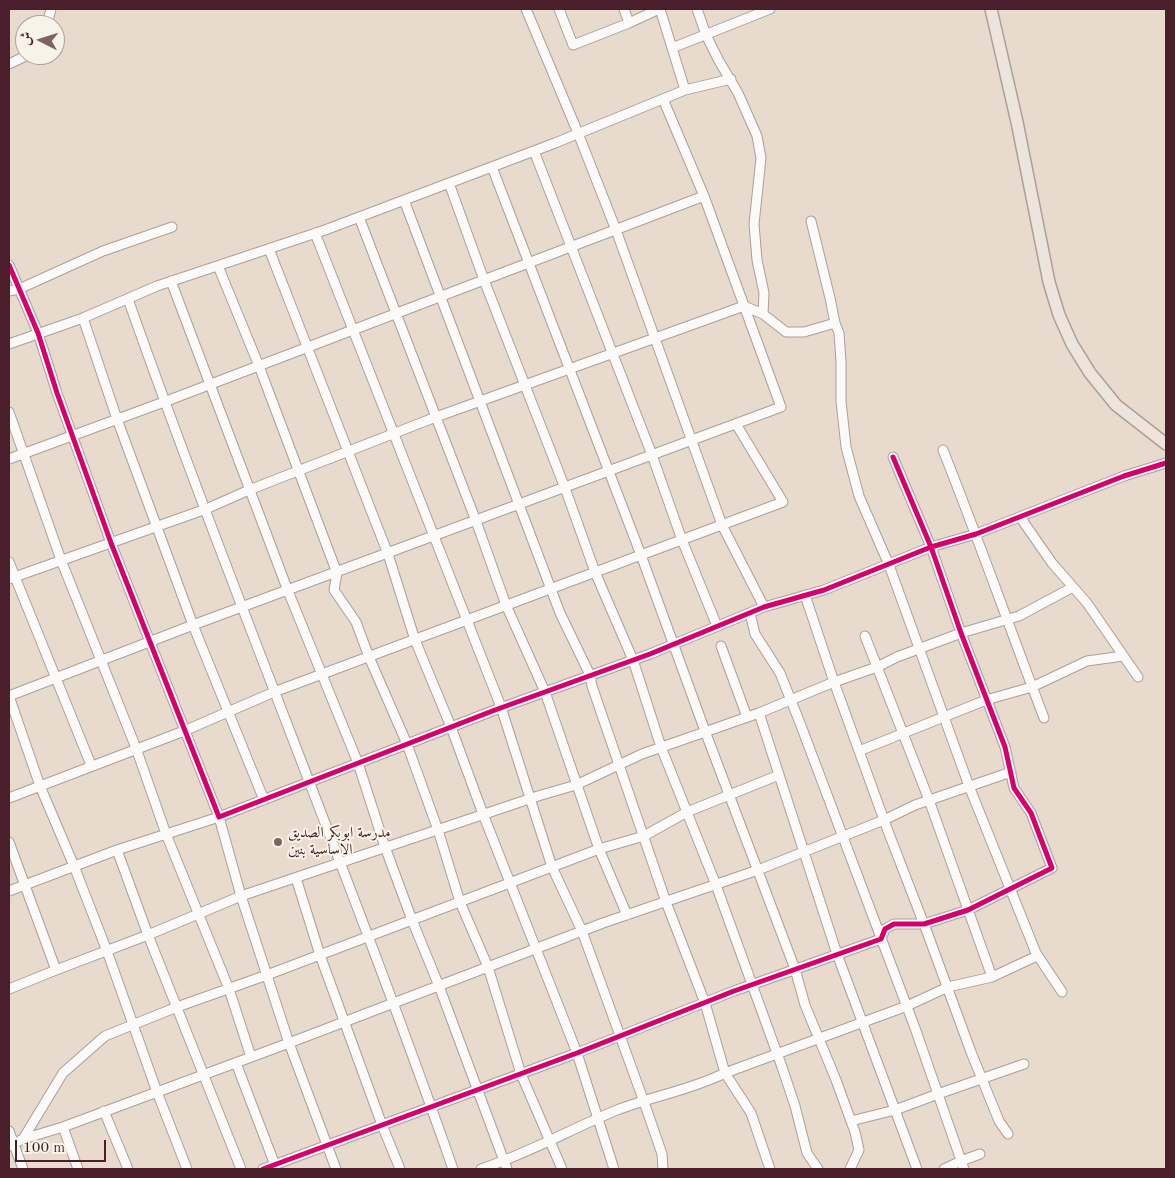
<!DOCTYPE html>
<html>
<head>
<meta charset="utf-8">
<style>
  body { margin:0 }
  #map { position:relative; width:1175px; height:1178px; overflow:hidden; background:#e8dbcd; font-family:"Old Standard TT",Amiri,serif }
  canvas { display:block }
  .frame { position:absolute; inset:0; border:10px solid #4a1f2b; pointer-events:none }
  .north { position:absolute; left:15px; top:15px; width:50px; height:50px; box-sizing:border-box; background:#f7f3e8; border:1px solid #b29e9c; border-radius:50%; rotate:275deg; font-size:14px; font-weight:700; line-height:20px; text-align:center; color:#4a1f2b }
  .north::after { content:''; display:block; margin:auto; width:18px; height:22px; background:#816164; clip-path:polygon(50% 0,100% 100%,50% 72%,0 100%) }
  .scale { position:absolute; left:15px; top:1140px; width:91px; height:22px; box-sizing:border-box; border:2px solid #4a1f2b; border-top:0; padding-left:6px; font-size:15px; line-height:18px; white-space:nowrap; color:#4a1f2b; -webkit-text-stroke:4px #f7f3e8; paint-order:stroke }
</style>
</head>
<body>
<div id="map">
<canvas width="1175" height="1178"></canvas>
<div class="frame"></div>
<div class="north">ش</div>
<div class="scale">100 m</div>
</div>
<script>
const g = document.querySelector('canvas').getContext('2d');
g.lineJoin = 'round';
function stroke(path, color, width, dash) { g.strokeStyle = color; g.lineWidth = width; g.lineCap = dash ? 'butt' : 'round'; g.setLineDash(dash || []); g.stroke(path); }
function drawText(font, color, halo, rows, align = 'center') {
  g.font = font + ' "Old Standard TT",Amiri,serif'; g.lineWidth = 4; g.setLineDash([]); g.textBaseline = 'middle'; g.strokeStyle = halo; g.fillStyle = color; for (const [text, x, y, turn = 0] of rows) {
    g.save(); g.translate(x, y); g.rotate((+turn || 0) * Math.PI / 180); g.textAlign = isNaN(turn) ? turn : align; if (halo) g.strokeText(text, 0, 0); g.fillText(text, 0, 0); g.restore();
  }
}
const minor = new Path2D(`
  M526 9 578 133 616 230 722 525 764 607
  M559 9 573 45 629 23
  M624 9 629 23 659 9
  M697 9 706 35 719 61 738 93 757 136 761 158 754 224 757 260 764 293 763 314
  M47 25 51 9
  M672 48 770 9
  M9 64 28 55
  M685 90 731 79
  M534 151 652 455 682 540 717 626
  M492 167 641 555 705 731 795 969 805 1005 836 1080 855 1132 859 1150 850 1169
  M449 183 484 280 565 488 595 572 633 660 661 747 716 885 782 1067 795 1106 807 1153 818 1169
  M404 200 560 613 590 675 592 686 666 902 705 1003 725 1073 751 1113 770 1169
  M359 217 476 521 506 605 545 692 599 849 627 915
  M811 221 830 298 835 323 839 333 841 361V401L846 447 859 496 889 565 969 786 1036 953 1062 992
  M315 233 501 707 552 867 582 931 644 1102 662 1154 663 1169
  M269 249 388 554 415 640 451 727 483 814 577 1053 614 1169
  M9 265 38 333 57 393 111 543 219 817 495 710 650 654 764 607 824 590 931 547 976 534 1124 476 1166 463
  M218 266 259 366 337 573 334 590 356 622 369 657 407 744 438 830 460 902 488 967 521 1074 562 1169
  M171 281 288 591 358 763 385 847 412 920 439 986 507 1169
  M9 291 19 289 103 251 172 227
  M128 299C231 591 351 877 453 1169
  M83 318 117 419 193 625 264 800
  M9 344 83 318 157 286 325 230 555 143 685 90 660 9
  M9 412 61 560 136 748 166 834 229 989 251 1057
  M943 450C978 538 1010 629 1044 718
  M9 459 164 402 704 196 663 99
  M1020 517 1052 563 1087 603 1138 677
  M9 562 91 765
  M9 579 206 509 249 490 436 417 744 306 763 314 786 332H804L835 323
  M805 595 834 682 888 831 927 932 971 1052 999 1121 1008 1134
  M750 613 755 634 780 673 800 723 915 1028 964 1169
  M865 636 929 800 992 977
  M721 646 747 717
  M9 696 193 625 781 407 704 196
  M9 696 40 786 74 866 107 951 157 1092 187 1169
  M759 713 837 954 917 1169
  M859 751 986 700 1032 687 1087 661 1123 656
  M9 798 184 731 274 692 783 502 736 424
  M9 842 56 970
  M117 850 148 935 241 1169
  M296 878 320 955 382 1125 400 1169
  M9 891 117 850 219 817 241 896 289 1043 336 1169
  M9 989 56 970 148 935 241 896 538 796 576 785 642 754 759 713 834 682 877 667 897 657 961 633 1019 616 1073 587
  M236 1063 275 1165
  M104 1111 128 1169
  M851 1121 895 1110 938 1094 1024 1064
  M63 1127 78 1169
  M9 1131 23 1169
  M23 1139 63 1073 105 1036 177 1007 267 975 599 849 644 836 687 812 779 775
  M9 1146 23 1139 63 1127 289 1043 603 923 758 870 884 820 915 805 1011 772
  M263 1169 577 1053 734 991 881 939 885 929 894 924H924L968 910 1052 868 1031 813 1014 788 1005 747 961 633 931 547 893 457
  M481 1169C529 1153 571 1129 617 1110 653 1096 691 1090 725 1073L907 1006 948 987 992 977 1037 956
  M944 1169 961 1161 980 1154`);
const major = new Path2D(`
  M991 9 1017 122 1049 282 1059 315 1072 344 1090 373 1116 405 1166 444`);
const cycleway = new Path2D(`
  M9 265 38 333 57 393 111 543 219 817 495 710 650 654 764 607 824 590 931 547 976 534 1124 476 1166 463
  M263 1169 577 1053 734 991 881 939 885 929 894 924H924L968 910 1052 868 1031 813 1014 788 1005 747 961 633 931 547 893 457`);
const markers = [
  [278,842,5,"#816164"]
];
const poiNames = [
  ["مدرسة ابوبكر الصديق",288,833],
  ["الاساسية بنين",288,850]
];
stroke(minor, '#ac9e98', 11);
stroke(major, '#ac9e98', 14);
stroke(minor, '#fcfaf8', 9);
stroke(major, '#ede4dc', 11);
stroke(cycleway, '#d6006c', 5);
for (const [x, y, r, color] of markers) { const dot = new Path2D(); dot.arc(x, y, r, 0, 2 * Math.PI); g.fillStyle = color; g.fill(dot); stroke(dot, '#f7f3e8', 2); }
drawText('15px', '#4a1f2b', '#f7f3e8', poiNames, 'left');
</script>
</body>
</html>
